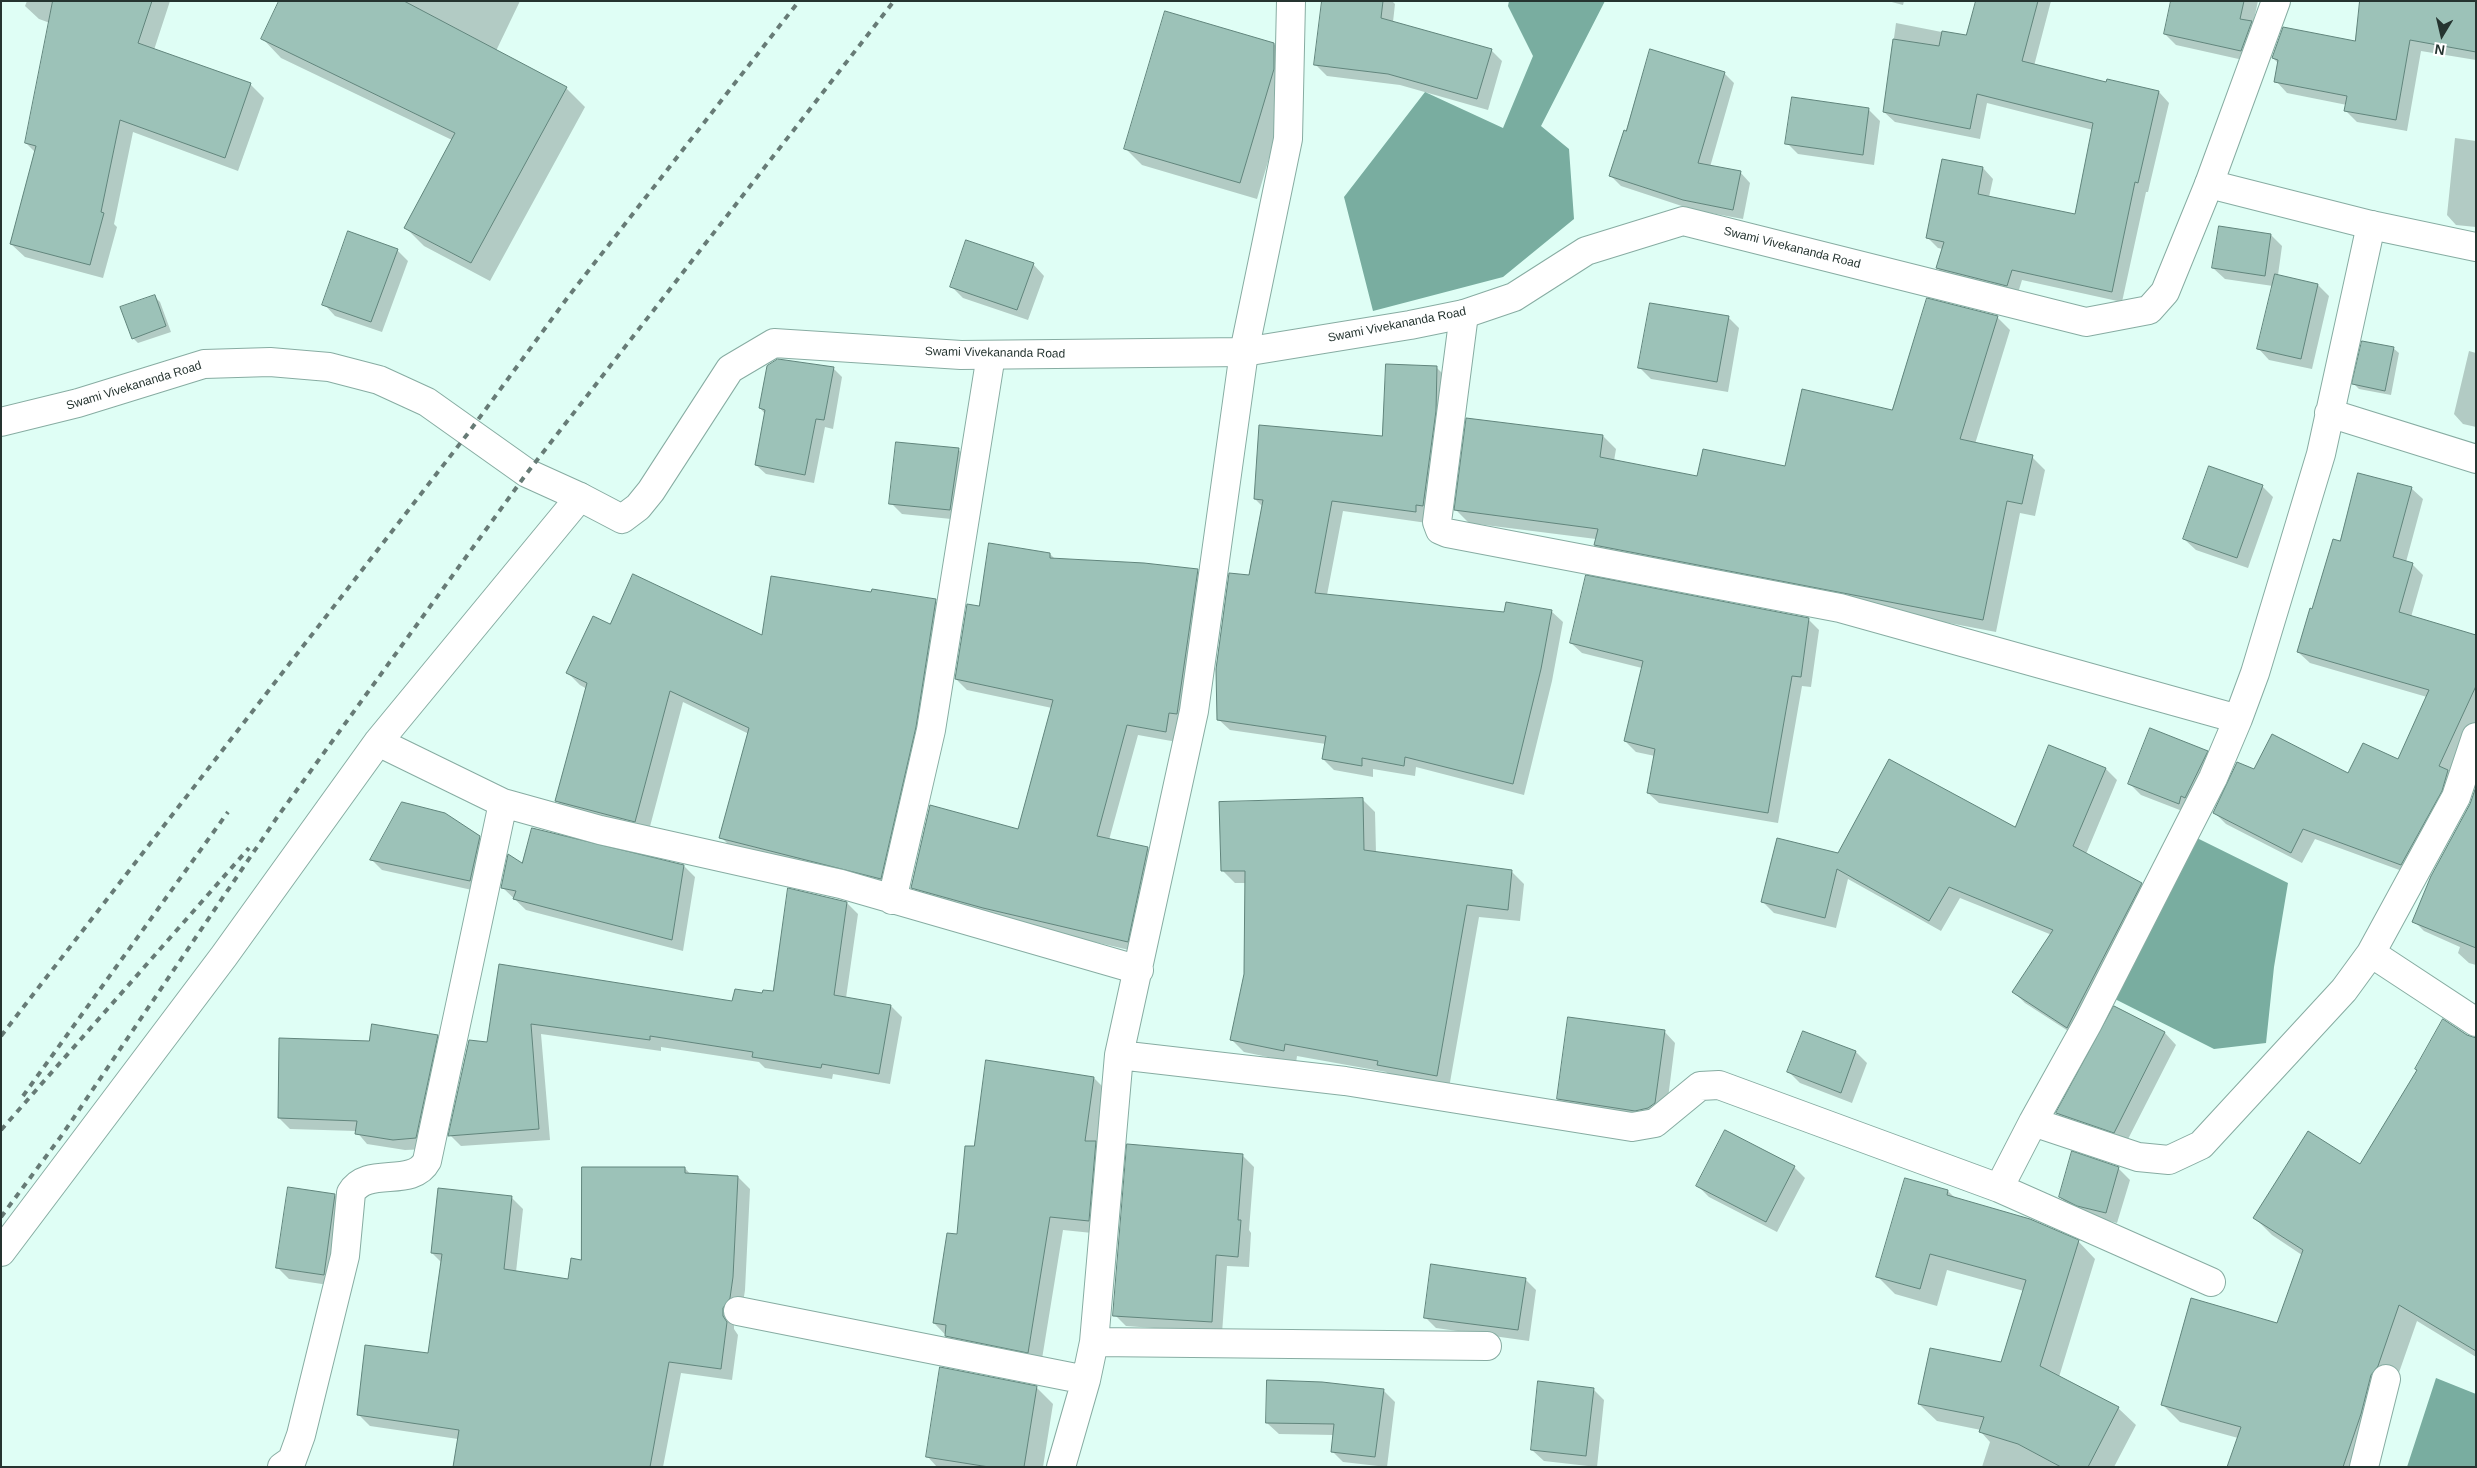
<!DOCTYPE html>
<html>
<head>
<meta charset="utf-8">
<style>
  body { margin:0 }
  #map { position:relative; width:2477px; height:1468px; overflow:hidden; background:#dffef5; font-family:Helvetica,sans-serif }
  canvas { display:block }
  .frame { position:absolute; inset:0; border:2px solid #253430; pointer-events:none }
  .north { position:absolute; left:2417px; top:10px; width:50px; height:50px; -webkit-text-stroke:4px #fff; paint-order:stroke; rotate:189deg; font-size:14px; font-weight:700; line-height:20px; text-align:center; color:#253430 }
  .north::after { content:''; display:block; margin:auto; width:18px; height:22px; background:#253430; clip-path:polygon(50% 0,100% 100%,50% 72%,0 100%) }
</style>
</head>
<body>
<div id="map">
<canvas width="2477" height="1468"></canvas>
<div class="frame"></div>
<div class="north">N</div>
</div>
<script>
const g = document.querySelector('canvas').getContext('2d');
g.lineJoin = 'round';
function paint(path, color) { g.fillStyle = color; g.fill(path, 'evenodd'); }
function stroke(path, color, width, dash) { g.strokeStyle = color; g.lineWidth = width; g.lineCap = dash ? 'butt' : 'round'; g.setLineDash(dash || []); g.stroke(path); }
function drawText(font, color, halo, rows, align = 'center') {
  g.font = font + ' Helvetica,sans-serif'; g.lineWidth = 4; g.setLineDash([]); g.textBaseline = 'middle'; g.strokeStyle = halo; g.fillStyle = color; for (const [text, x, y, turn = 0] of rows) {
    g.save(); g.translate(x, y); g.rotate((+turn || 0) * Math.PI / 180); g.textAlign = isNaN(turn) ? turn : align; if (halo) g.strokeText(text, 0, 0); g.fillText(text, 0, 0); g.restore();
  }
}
const water = new Path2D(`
  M1509 1H1605L1541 126 1569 149 1574 219 1503 277 1373 311 1344 197 1425 92 1503 128 1533 56 1508 6Z
  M2197 838 2288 883 2274 967 2266 1043 2214 1049 2103 993Z
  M2436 1378 2476 1394V1467H2407Z`);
const shadow = new Path2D(`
  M27 1H170L154 50 251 85 264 98 238 171 133 132 114 224 117 227 103 278 25 257 11 244 35 152 26 143 50 23 39 19 25 6Z
  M281 1H520L496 51 566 88 585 107 490 281 424 246 405 227 452 140 281 58 263 39Z
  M1323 1H1392L1395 4 1393 22 1491 50 1502 61 1488 110 1400 85 1327 76 1316 65Z
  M1888 1H1904L1903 5Z
  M1977 1H2051L2034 66 2107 84 2108 80 2159 92 2169 103 2148 192H2146L2122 302 2022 280 2017 296 1948 278 1937 268 1943 249 1938 248 1928 238 1983 168 1993 179 1989 197 2076 215 2093 130 1987 103 1980 139 1895 122 1884 112 1896 23 1967 37Z
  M2173 1H2258L2253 24 2263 33 2252 62 2176 45 2165 34Z
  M2476 1V60L2421 51 2407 131 2357 122 2346 111 2347 105 2287 93 2276 81 2279 64 2273 58 2356 43Z
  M1274 44 1291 61 1290 87 1257 199 1142 165 1125 148Z
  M1724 73 1734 83 1710 167 1740 172 1750 183 1743 219 1694 210 1621 186 1611 176 1627 132Z
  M1793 98 1869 110 1880 121 1874 165 1798 154 1787 143Z
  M2455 138 2476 141V227L2456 225 2447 215Z
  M2220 227 2271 235 2282 246 2278 275 2318 285 2329 296 2312 369 2269 360 2258 348 2273 286 2225 279 2213 268Z
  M397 250 408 261 382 332 335 316 324 304Z
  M1033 264 1044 276 1028 320 963 298 952 287Z
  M155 297 160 302 171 332 138 343 133 338Z
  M1728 317 1739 328 1728 392 1651 379 1640 368Z
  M1997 317 2010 330 1975 444 2032 457 2045 470 2035 516 2020 513 1996 632 1608 558 1595 545 1596 539 1469 523 1456 510 1603 436 1616 449 1614 461 1698 477 1786 467 1893 411Z
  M2393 348 2399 353 2391 395 2359 389 2354 384Z
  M2469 351 2476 353V427L2463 424 2454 414Z
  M833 368 842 377 833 429 825 427 814 483 766 474 756 465 765 414 760 408Z
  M1437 368 1448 379 1427 523 1343 511 1327 595 1505 614 1551 611 1563 622 1552 681 1524 795 1416 767 1415 776 1373 769V777L1334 770 1323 759 1326 744 1230 730 1218 719 1263 507 1255 499 1384 437Z
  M958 449 970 461 961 520 902 514 891 503Z
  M2262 486 2273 497 2248 568 2196 550 2184 539Z
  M2411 488 2423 499 2406 562 2412 564 2423 575 2411 617 2476 636V721L2451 774 2413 875 2315 839 2302 863 2226 824 2214 812 2254 771 2349 775 2399 761 2427 697 2310 663 2298 652 2340 543Z
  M1050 554 1055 559 1197 570 1208 581 1177 742 1138 735 1109 840 1148 848 1159 859 1138 952 995 919 923 898 912 887 1019 830 1052 708 967 690 956 679 980 608Z
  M872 593 935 601 948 613 893 891 734 850 721 837 749 734 683 702 648 834 570 814 557 801 587 689 580 685 567 672 610 625 763 637Z
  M1808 619 1819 630 1811 687 1802 686 1778 823 1659 803 1648 793 1655 756 1636 752 1625 741 1642 668 1582 653 1571 643Z
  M2207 752 2218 763 2190 814 2141 795 2130 784Z
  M2106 769 2117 780 2086 854 2141 884 2152 896 2079 1038 2025 1003 2014 992 2052 935 1960 898 1941 931 1848 879 1836 928 1774 913 1762 901 1838 855 2016 829Z
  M2476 791V965L2469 963 2458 953 2460 947 2424 931 2414 921Z
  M1362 799 1375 812 1376 853 1512 872 1524 884 1520 921 1479 917 1449 1088 1391 1077 1386 1072 1297 1056 1296 1063 1244 1052 1232 1040 1245 974 1246 883H1235L1223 871Z
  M479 837 491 848 481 892 382 870 371 859Z
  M523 865 684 866 695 877 683 951 526 910 502 887Z
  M847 903 858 914 846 998 891 1006 902 1017 890 1084 833 1074 832 1079 765 1068 759 1062 661 1047V1051L541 1034 550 1140 461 1146 450 1135 488 1044 500 966 733 1002 774 993Z
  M2114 1008 2165 1033 2176 1045 2126 1143 2068 1124 2057 1113Z
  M1664 1031 1675 1043 1666 1114 1660 1119 1569 1110 1558 1099Z
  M437 1036 448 1047 427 1149 405 1150 367 1144 356 1131 290 1129 279 1118 370 1042Z
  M1856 1052 1867 1063 1852 1103 1800 1083 1789 1072Z
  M2476 1054V1357L2417 1321 2366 1467H2228L2238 1438 2180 1422 2163 1405 2278 1325 2302 1255 2272 1235 2255 1218 2361 1166Z
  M987 1062 1094 1078 1107 1091 1102 1234 1063 1230 1041 1365 959 1349 934 1323 958 1236 975 1148Z
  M1242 1155 1254 1167 1249 1230 1251 1233 1249 1267 1227 1266 1222 1333 1126 1326 1115 1315Z
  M1794 1167 1805 1178 1777 1232 1709 1197 1698 1186Z
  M685 1168 691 1175 738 1177 750 1189 745 1290 742 1310 734 1321V1329L738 1335 732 1380 681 1373 663 1467H454L458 1439 370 1426 358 1414 429 1355 442 1263 432 1253 511 1197 523 1209 516 1272 569 1281 582 1262Z
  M2118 1168 2130 1180 2117 1223 2090 1216 2072 1208 2060 1197Z
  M1948 1191 1956 1199 2078 1241 2095 1259 2059 1377 2118 1408 2136 1425 2114 1467H1982L1990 1442 1981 1432V1430L1937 1421 1919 1404 2001 1363 2024 1291 1947 1270 1937 1306 1895 1294 1878 1277Z
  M335 1195 346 1206 335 1286 289 1279 278 1268Z
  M1525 1279 1536 1290 1529 1341 1436 1328 1425 1317Z
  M1036 1387 1053 1404 1043 1467H937L927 1456Z
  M1593 1389 1604 1400 1597 1467 1544 1461 1532 1450Z
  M1384 1391 1395 1402 1387 1467 1343 1462 1332 1451 1334 1435 1279 1434 1267 1423Z`);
const building = new Path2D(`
  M53 1H152L138 43 251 83 225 158 120 120 101 212 104 213 90 265 10 244 36 146 25 143Z
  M279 1H404L567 87 471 263 404 228 455 133 261 39Z
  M1322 1H1383L1381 18 1492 49 1477 99 1388 74 1314 65Z
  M1976 1H2038L2022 61 2106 82 2107 79 2159 91 2138 183 2135 182 2112 292 2012 270 2007 286 1936 268 1944 242 1926 238 1942 159 1983 167 1978 194 2075 214 2093 123 1977 94 1970 129 1883 112 1893 39 1939 46 1942 31 1966 35Z
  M2171 1H2244L2240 19 2252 21 2241 51 2164 34Z
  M2360 1H2476V52L2410 40 2396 120 2344 111 2347 96 2274 82 2278 60 2272 58 2283 27 2355 41Z
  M1165 11 1274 43V69L1240 183 1124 149Z
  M1650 49 1725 72 1698 163 1741 171 1733 210 1683 200 1609 176 1624 130 1626 131Z
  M1792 97 1869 108 1863 155 1785 144Z
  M2219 226 2271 234 2265 276 2212 268Z
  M348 231 398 249 371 322 322 305Z
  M966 240 1034 263 1017 310 950 287Z
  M2275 274 2318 284 2301 359 2257 349Z
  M155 295 166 326 132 339 120 307Z
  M1927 298 1998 316 1960 439 2033 455 2022 504 2007 501 1983 620 1594 545 1598 529 1454 510 1466 418 1603 435 1600 457 1697 476 1703 449 1785 466 1802 389 1892 410Z
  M1650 303 1729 316 1717 382 1638 368Z
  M2362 341 2394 347 2385 391 2352 384Z
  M778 359 834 367 824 420 816 419 805 475 755 465 765 410 759 408 767 366Z
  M1386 364 1437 366 1436 411 1423 506 1416 505V512L1332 501 1315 593 1504 612 1506 602 1552 610 1541 669 1513 784 1405 757 1404 766 1362 758V766L1322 759 1326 736 1217 720 1216 669 1229 573 1249 575 1263 500 1254 499 1259 425 1382 436Z
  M896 442 959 448 950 510 889 504Z
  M2209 466 2263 485 2237 558 2183 539Z
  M2358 473 2412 487 2393 557 2413 563 2399 612 2476 635V686L2439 766 2448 770 2442 791 2401 865 2303 829 2291 853 2213 813 2237 762 2254 769 2272 734 2348 773 2363 743 2398 759 2429 690 2297 652 2310 608 2312 609 2333 539 2340 541Z
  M989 543 1050 553V558L1144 563 1198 569 1177 714 1169 713 1166 732 1127 725 1097 836 1148 847 1128 942 983 908 911 888 930 805 1018 829 1053 700 955 679 967 604 979 606Z
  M633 574 762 635 771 576 871 592 872 589 936 599 916 727 881 879 719 838 749 728 670 691 635 822 555 801 587 683 566 673 593 616 610 624Z
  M1586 575 1809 618 1801 677 1792 676 1768 813 1647 793 1655 749 1624 741 1643 661 1570 643Z
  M2150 728 2208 751 2185 798 2181 796 2179 804 2128 784Z
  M2049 745 2106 768 2073 846 2142 883 2067 1028 2012 992 2053 930 1949 887 1929 921 1837 869 1825 918 1761 902 1777 838 1838 853 1889 759 2015 827Z
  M2476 787V948L2412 922 2431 876 2470 804Z
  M1363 798 1364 850 1512 870 1508 910 1467 905 1437 1076 1377 1065 1378 1061 1285 1044 1284 1051 1230 1040 1244 974 1245 871H1221L1219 802Z
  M402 802 445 813 480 836 470 881 370 860Z
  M532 828 684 865 672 940 513 899 516 891 501 888 508 854 522 863Z
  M788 888 847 902 834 995 891 1005 879 1074 822 1064 821 1068 752 1057 753 1052 650 1036V1040L531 1024 539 1129 448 1136 469 1040 487 1042 499 964 732 1001 735 989 762 993 763 990 773 991Z
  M2114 1006 2165 1032 2114 1133 2056 1113Z
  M1568 1017 1665 1030 1655 1103 1648 1108 1635 1111 1557 1099Z
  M2443 1019 2467 1035 2476 1038V1351L2399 1305 2378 1366 2371 1375 2361 1414 2343 1467H2227L2241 1427 2161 1405 2191 1298 2277 1323 2303 1250 2253 1218 2308 1131 2360 1164 2417 1070 2415 1069Z
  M372 1024 438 1035 416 1138 393 1140 355 1134 357 1121 278 1118 279 1038 369 1041Z
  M1803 1031 1856 1051 1841 1093 1787 1072Z
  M986 1060 1094 1077 1085 1141H1096L1089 1221 1050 1217 1028 1353 945 1336 946 1325 933 1323 947 1233 957 1234 965 1146H974Z
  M1725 1130 1795 1166 1766 1222 1696 1186Z
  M1127 1144 1243 1154 1238 1220H1241L1238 1257 1216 1255 1212 1322 1113 1316Z
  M2072 1151 2119 1167 2106 1213 2077 1206 2059 1197Z
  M582 1167H685V1173L738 1176 733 1277 730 1298 723 1308V1316L727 1322 721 1369 669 1362 650 1467H453L459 1430 357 1415 365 1345 428 1353 442 1254 431 1253 438 1188 512 1196 504 1269 568 1279 571 1258 581 1260Z
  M1905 1178 1948 1190 1947 1195 2030 1219 2079 1240 2040 1366 2119 1407 2088 1467H2061L2018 1444 1979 1432 1984 1417 1918 1404 1930 1348 2001 1362 2026 1280 1930 1254 1920 1289 1876 1277Z
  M288 1187 335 1194 324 1275 276 1268Z
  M1431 1264 1526 1278 1518 1330 1424 1318Z
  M940 1367 1037 1386 1024 1467H989L926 1457Z
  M1267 1380 1322 1382 1384 1389 1375 1457 1331 1452 1334 1424 1266 1423Z
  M1538 1381 1594 1388 1586 1456 1531 1450Z`);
const street = new Path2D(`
  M2209 184 2276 1
  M2371 225 2321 454 2255 673 2238 719 2213 778 2088 1023 2033 1122 2138 1157 2169 1160 2201 1145 2344 990 2371 953
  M1464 314 1437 522 1440 530 1447 533 1840 608 2238 719
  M2329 413 2476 459
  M2476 737 2456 797 2371 953 2476 1022
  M378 742 503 803 600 830 841 884 1139 970
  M892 900 931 730 991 355
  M1119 1055 1345 1081 1632 1127 1655 1123 1700 1086 1719 1085 1999 1188 2211 1282
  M1999 1188 2033 1122
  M1 1252 224 956 378 742 580 497
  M738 1311 1086 1380
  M1094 1342 1487 1346
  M282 1467 292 1460 301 1435 345 1256 351 1193C367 1165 412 1189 427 1161L503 803
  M1061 1467 1086 1380 1094 1342 1119 1055 1194 711 1244 352 1288 139 1291 1
  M2364 1467 2386 1379`);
const secondary = new Path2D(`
  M1 422 78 403 204 364 270 362 329 367 379 380 427 402 527 473 580 497 622 519 638 507 651 491 730 369 774 343 961 355 1244 352 1410 325 1464 314 1514 297 1586 251 1683 221 2086 322 2149 310 2165 292 2209 184 2371 225 2476 247`);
const rail = new Path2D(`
  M1 1036 469 432 568 297 799 1
  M23 1096 228 812
  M1 1130 249 848
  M1 1217 62 1135 278 816 527 473 894 1`);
const streetNames = [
  ["Swami Vivekananda Road",1792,248,14],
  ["Swami Vivekananda Road",1397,325,-11],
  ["Swami Vivekananda Road",995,353,1],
  ["Swami Vivekananda Road",134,386,-17]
];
paint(water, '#79ada0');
paint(shadow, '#0003');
paint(building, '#9cc2b8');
stroke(building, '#61857c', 1);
stroke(street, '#87aca2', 30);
stroke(secondary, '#87aca2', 30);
stroke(street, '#fff', 28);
stroke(secondary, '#fff', 28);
stroke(rail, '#677b76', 4, [6, 6]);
drawText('12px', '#253430', '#fff', streetNames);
</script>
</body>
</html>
